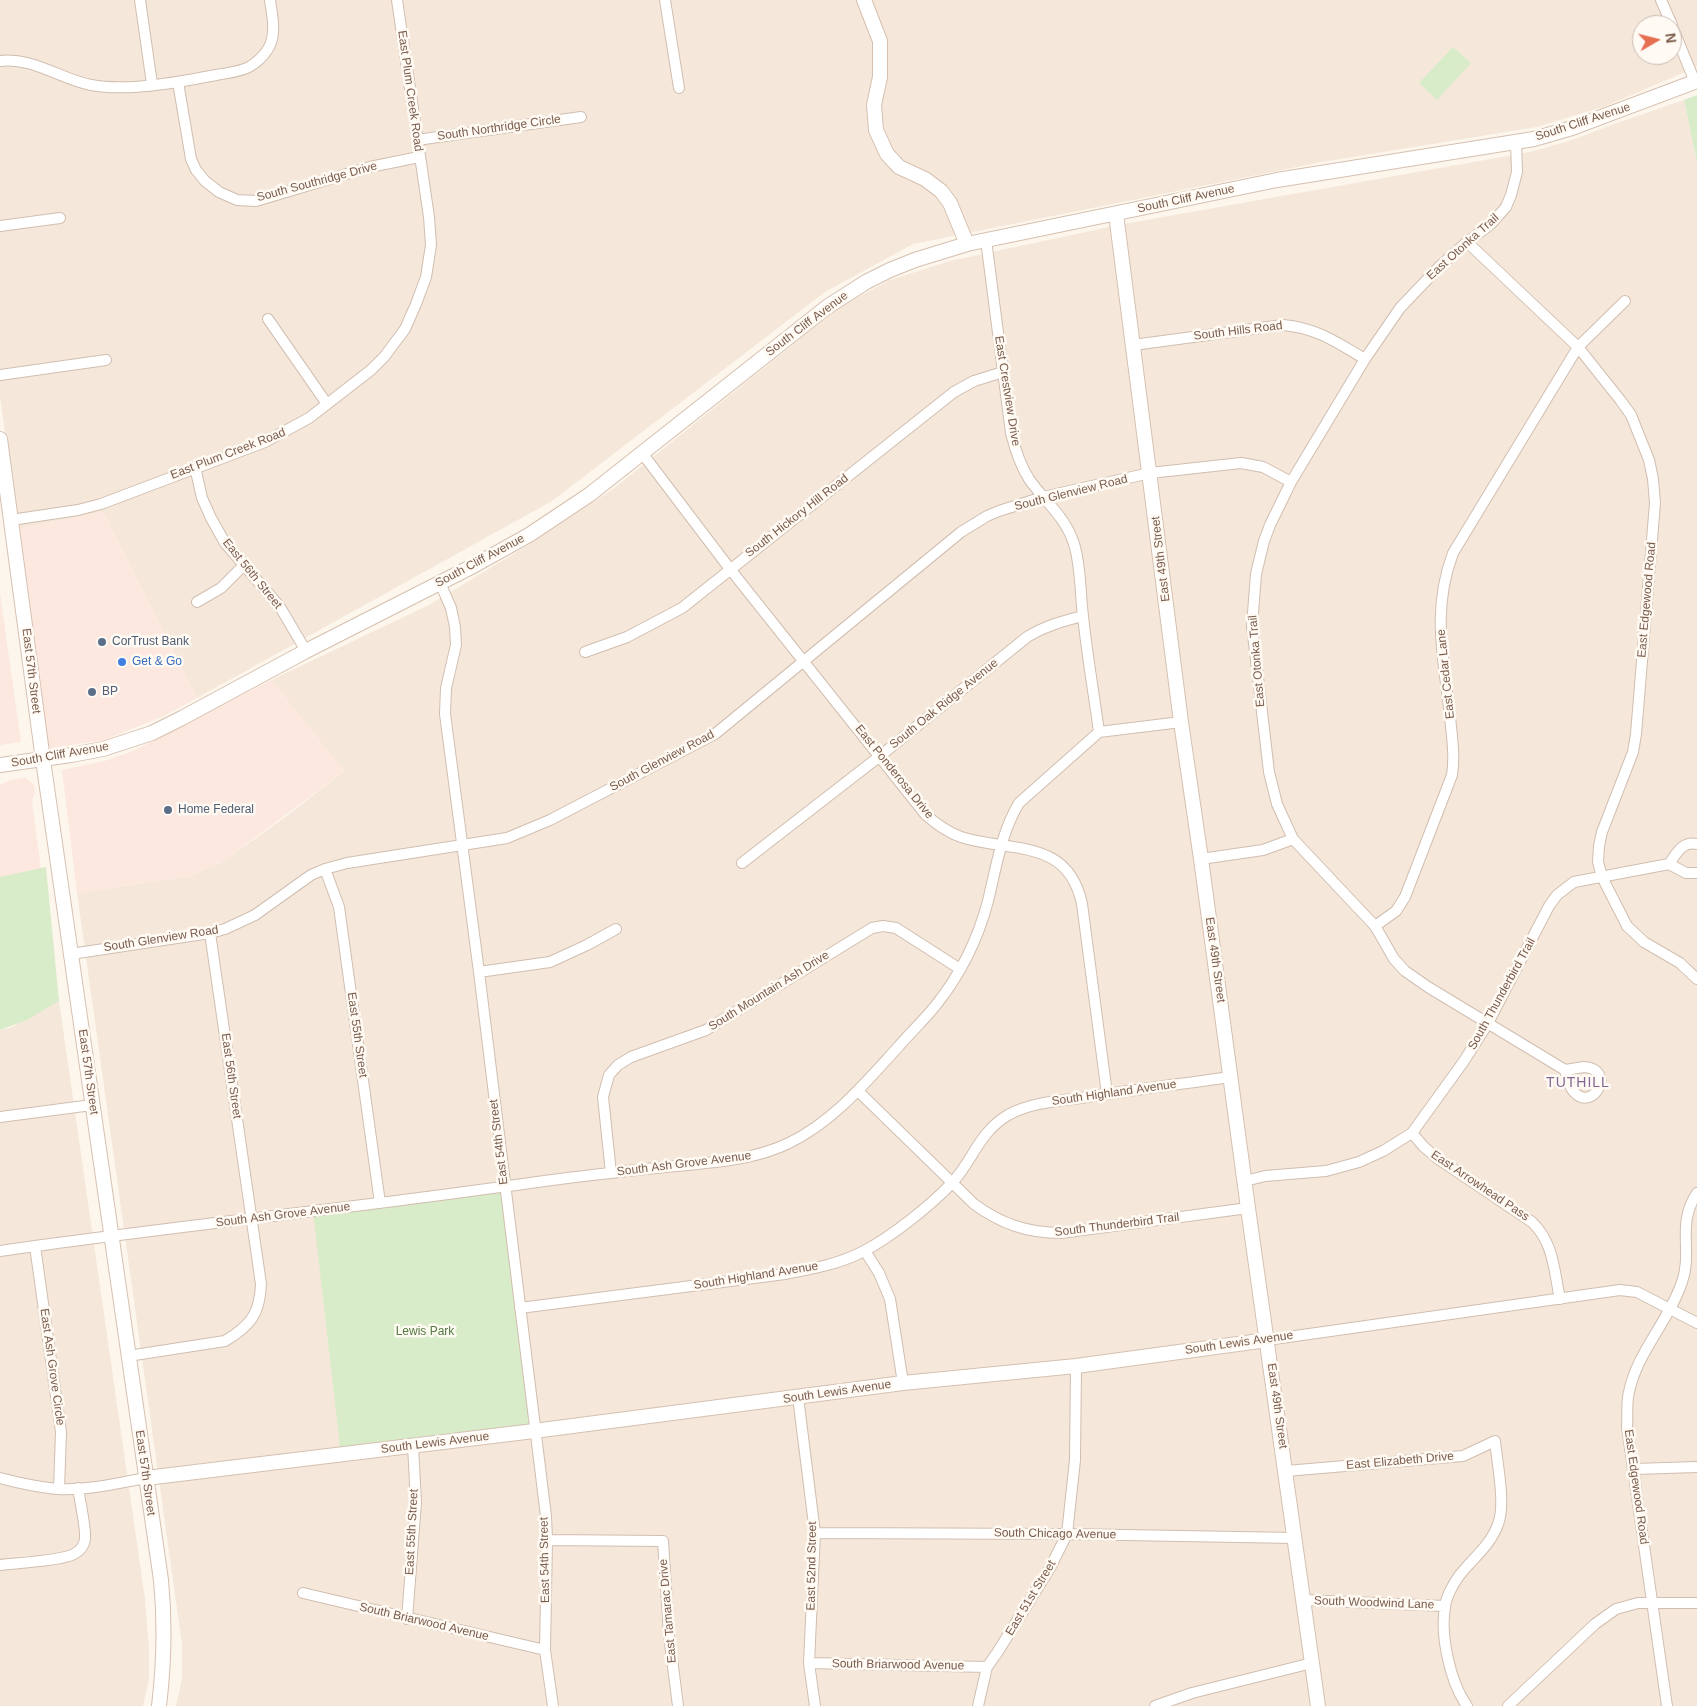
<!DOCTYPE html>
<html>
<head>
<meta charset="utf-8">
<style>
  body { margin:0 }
  #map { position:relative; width:1697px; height:1706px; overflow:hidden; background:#fdf6ec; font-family:Helvetica,sans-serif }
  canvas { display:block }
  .north { position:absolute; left:1632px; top:15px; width:50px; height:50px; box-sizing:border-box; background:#fffaf3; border:1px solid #cabbb1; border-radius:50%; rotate:82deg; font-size:14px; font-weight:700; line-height:20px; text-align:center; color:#7a5c4d }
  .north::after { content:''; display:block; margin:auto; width:18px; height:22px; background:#e76f51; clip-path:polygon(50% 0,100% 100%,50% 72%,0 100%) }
</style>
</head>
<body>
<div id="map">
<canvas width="1697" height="1706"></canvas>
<div class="north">N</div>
</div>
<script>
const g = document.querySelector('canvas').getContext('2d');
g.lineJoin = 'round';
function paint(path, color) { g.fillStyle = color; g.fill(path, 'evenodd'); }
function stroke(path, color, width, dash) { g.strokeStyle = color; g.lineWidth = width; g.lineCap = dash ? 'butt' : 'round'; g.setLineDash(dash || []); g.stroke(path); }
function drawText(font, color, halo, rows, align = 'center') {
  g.font = font + ' Helvetica,sans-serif'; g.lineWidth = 5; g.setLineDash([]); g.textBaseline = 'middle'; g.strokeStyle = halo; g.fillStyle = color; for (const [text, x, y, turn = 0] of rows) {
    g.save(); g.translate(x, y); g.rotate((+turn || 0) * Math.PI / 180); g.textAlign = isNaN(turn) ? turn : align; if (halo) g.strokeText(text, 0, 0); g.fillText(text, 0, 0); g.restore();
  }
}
const residential = new Path2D(`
  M0 0H1697V67L1606 106 1537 127 1322 162 913 244 825 292 552 501 197 698 103 512 18 529 0 396ZM1642 25H1672V55H1642Z
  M1684 100 1697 162V1706H176L182 1679V1645L77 893 190 876 225 860 284 818 344 771 271 680 429 605 530 544 613 489 841 306 890 280 950 261 1118 225 1530 152 1569 141 1617 123Z
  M59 1001 145 1599 149 1647V1679L143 1706H0V1030L10 1028Z`);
const commercial = new Path2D(`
  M103 512 197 698 164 716 104 740 46 749 18 529Z
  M0 593 21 742 0 745Z
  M271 680 344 771 225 860 190 876 77 893 62 770 108 760 135 750Z
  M22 778H26L34 785 35 792 32 801 41 869 0 878V785L11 780Z`);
const green = new Path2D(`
  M1453 47 1471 63 1437 100 1419 83Z
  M1697 95V162L1684 100Z
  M46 867 59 1001 27 1020 0 1030V877Z
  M504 1186 534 1431 341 1455 313 1211Z`);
const street = new Path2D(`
  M140 0 152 84
  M665 0 679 88
  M1661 0 1672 25
  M1672 26 1695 82
  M0 61C33 57 60 79 91 85 128 92 179 82 216 75 226 73 240 72 249 67 256 63 264 55 268 49 277 34 272 15 270 0
  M178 82 191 159 196 170 205 181 219 192 237 200 256 201 370 167 419 157
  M417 140 581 117
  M1516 143 1517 172 1511 195 1506 207 1491 224 1467 242 1440 266 1400 308 1365 359 1291 482 1270 525 1264 541 1256 574 1252 626 1269 772 1277 804 1293 839 1375 926 1394 959 1405 971 1428 987 1565 1070
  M0 226 60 218
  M986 240 1011 433C1015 449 1020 465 1029 479 1044 501 1066 517 1074 544 1081 566 1080 592 1083 616 1087 655 1094 694 1099 732
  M1467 242 1578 347 1621 401 1631 415 1649 460 1653 479 1655 503 1636 734 1633 752 1602 832 1599 846 1598 862 1602 877 1627 926 1644 942 1680 963 1697 979
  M268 319 327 404
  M1133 345 1283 325C1317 328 1336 342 1365 359
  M0 375 106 360
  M642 453 730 569 925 814C936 824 947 832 961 837 1010 853 1068 837 1082 904L1107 1094
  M195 467 202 498 211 518 225 543 280 607 306 651
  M11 520 78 510 101 504 265 442 309 418 371 370 384 357 405 329 416 304 426 277 431 245 429 217 397 0
  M440 583 451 608 455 627 456 645 446 688 445 714 479 972 546 1516 547 1540 545 1650 553 1706
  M197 602 221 588 244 565
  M585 652 627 637 682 608 954 392 974 381 1003 372
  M1697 844C1682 841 1677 853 1669 864L1686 873H1697
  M1201 859 1263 850 1293 839
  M742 863 880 756 1027 637C1045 626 1063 621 1083 616
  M325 869 339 907 380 1203
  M1375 926 1396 911 1405 897 1452 775C1455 756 1452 737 1450 717 1444 658 1431 612 1453 553L1578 347 1625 301
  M71 954 210 933 225 929 255 915 311 875 325 869 347 863 507 838 550 820 715 734 961 532 987 516 999 511 1043 497 1150 473 1241 463 1263 467 1291 482
  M479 972 550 962 587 945 616 929
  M1584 1067C1617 1069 1593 1113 1574 1092 1569 1087 1567 1077 1565 1070Z
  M858 1091 974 1204C1001 1224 1028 1233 1061 1233L1248 1208
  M0 1117 92 1105
  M1412 1133 1424 1147 1437 1158 1532 1222C1554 1243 1554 1271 1560 1299
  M611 1173 603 1097 609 1075 618 1065 631 1057 706 1030 872 928 883 926 896 928 960 969
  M1245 1181 1265 1176 1326 1171 1359 1162 1383 1151 1412 1133 1464 1061 1488 1023 1549 906 1557 895 1574 882 1669 864
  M35 1246 61 1432 59 1489
  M0 1251C126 1233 252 1219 378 1203 438 1196 499 1187 560 1179 599 1174 637 1170 676 1166 715 1162 754 1160 789 1143 834 1121 866 1082 899 1046 911 1032 925 1019 936 1005 960 975 978 939 988 901 996 868 1001 833 1019 803L1099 732 1181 722
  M865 1251 879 1273 890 1299 903 1383
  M520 1308 785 1274C812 1269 840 1264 864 1251 891 1237 930 1206 951 1184 973 1161 978 1133 1008 1115 1030 1103 1057 1101 1081 1098 1131 1090 1181 1084 1231 1077
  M1267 1340 1620 1290 1637 1292 1697 1323
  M128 1356 225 1341C250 1326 260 1314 261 1284L210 933
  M798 1397 815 1533 809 1663 815 1706
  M1634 1469 1697 1467
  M1286 1471 1463 1456 1495 1441C1497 1462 1506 1505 1498 1524 1491 1545 1472 1559 1459 1576 1453 1584 1446 1597 1445 1607 1440 1635 1450 1682 1467 1706
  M0 1478C19 1483 38 1487 57 1489 87 1491 117 1483 146 1478
  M815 1533 1067 1534 1295 1538
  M547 1540 663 1541 669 1635 678 1706
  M0 1565C17 1563 60 1561 74 1554 80 1551 84 1546 85 1539 86 1527 80 1502 78 1488
  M303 1593 545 1650
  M1304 1600 1445 1606
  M407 1619 416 1502 413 1446
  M809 1663 987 1667
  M978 1706 987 1667 997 1653 1050 1568 1067 1534 1075 1460 1076 1366
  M1155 1706 1192 1693 1312 1663
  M1508 1706 1595 1624 1616 1609 1638 1603H1697
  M1667 1706 1627 1427C1628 1416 1626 1403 1629 1392 1637 1352 1669 1321 1682 1282 1693 1251 1676 1224 1697 1193`);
const secondary = new Path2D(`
  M864 0 880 41V77L874 105 876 130 887 154 899 167 925 179 941 191 950 203 967 244
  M1116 214 1181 722 1201 859 1248 1208 1318 1706
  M0 439 43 760 161 1580C165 1622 164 1665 159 1706
  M0 765 71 755 103 749 152 733 182 718 306 651 475 565 529 535 589 495 827 307 866 282 890 270 915 260 967 244 1277 180 1534 139 1572 128 1697 81
  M146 1478 534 1431 903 1383 1076 1366 1267 1340`);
const markers = [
  [102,642,5,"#5c6f8a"],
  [122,662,5,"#3f7fe0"],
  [92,692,5,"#5c6f8a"],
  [168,810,5,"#5c6f8a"]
];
const streetNames = [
  ["East Plum Creek Road",410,91,82],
  ["South Cliff Avenue",1583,122,-18],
  ["South Northridge Circle",499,128,-8],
  ["South Southridge Drive",317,182,-15],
  ["South Cliff Avenue",1186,199,-12],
  ["East Otonka Trail",1463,247,-42],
  ["South Cliff Avenue",807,324,-37],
  ["South Hills Road",1238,331,-7],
  ["East Crestview Drive",1007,391,81],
  ["East Plum Creek Road",228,454,-21],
  ["South Glenview Road",1071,493,-14],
  ["South Hickory Hill Road",797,516,-38],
  ["East 49th Street",1161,559,-97],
  ["South Cliff Avenue",480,561,-28],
  ["East 56th Street",252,574,51],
  ["East Edgewood Road",1647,600,-85],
  ["East Otonka Trail",1257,661,-95],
  ["East 57th Street",31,671,83],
  ["East Cedar Lane",1446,674,-96],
  ["South Oak Ridge Avenue",944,704,-39],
  ["South Cliff Avenue",60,755,-10],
  ["South Glenview Road",662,761,-28],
  ["East Ponderosa Drive",894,772,51],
  ["South Glenview Road",161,939,-9],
  ["East 49th Street",1215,960,82],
  ["South Mountain Ash Drive",769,991,-32],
  ["South Thunderbird Trail",1502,994,-61],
  ["East 55th Street",357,1035,82],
  ["East 57th Street",88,1072,82],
  ["East 56th Street",231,1076,82],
  ["South Highland Avenue",1114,1093,-8],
  ["East 54th Street",499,1142,-97],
  ["South Ash Grove Avenue",684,1164,-7],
  ["East Arrowhead Pass",1480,1186,34],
  ["South Ash Grove Avenue",283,1215,-7],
  ["South Thunderbird Trail",1117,1225,-7],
  ["South Highland Avenue",756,1276,-9],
  ["South Lewis Avenue",1239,1343,-8],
  ["East Ash Grove Circle",52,1367,82],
  ["South Lewis Avenue",837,1392,-8],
  ["East 49th Street",1277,1406,82],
  ["South Lewis Avenue",435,1443,-7],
  ["East Elizabeth Drive",1400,1461,-5],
  ["East 57th Street",145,1473,82],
  ["East Edgewood Road",1636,1487,82],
  ["East 55th Street",412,1532,-87],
  ["South Chicago Avenue",1055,1534,1],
  ["East 54th Street",545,1560,-91],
  ["East 52nd Street",812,1566,-89],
  ["East 51st Street",1031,1598,-59],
  ["South Woodwind Lane",1374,1603,2],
  ["East Tamarac Drive",668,1611,-95],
  ["South Briarwood Avenue",424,1622,13],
  ["South Briarwood Avenue",898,1665,1]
];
const serviceNames = [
  ["CorTrust Bank",112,642],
  ["BP",102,692],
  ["Home Federal",178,810]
];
const shopNames = [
  ["Get & Go",132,662]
];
const parkNames = [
  ["Lewis Park",425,1332]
];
const neighbourhoodNames = [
  ["TUTHILL",1578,1083]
];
paint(residential, '#f5e8da');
paint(commercial, '#fde8e0');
paint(green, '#d8ecc9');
stroke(street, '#d1beb0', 12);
stroke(secondary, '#d6c0b0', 16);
stroke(street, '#fff', 10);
stroke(secondary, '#fff', 14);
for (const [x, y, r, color] of markers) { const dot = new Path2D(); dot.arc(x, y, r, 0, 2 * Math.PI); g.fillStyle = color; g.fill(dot); stroke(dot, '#fffaf3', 2); }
drawText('12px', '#7a5c4d', '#fffaf3', streetNames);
drawText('12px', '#4e5e75', '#fffaf3', serviceNames, 'left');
drawText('12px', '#366cbe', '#fffaf3', shopNames, 'left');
drawText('12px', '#537a41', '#fffaf3', parkNames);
g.letterSpacing = '1px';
drawText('14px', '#846695', '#fffaf3', neighbourhoodNames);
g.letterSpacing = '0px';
</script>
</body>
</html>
